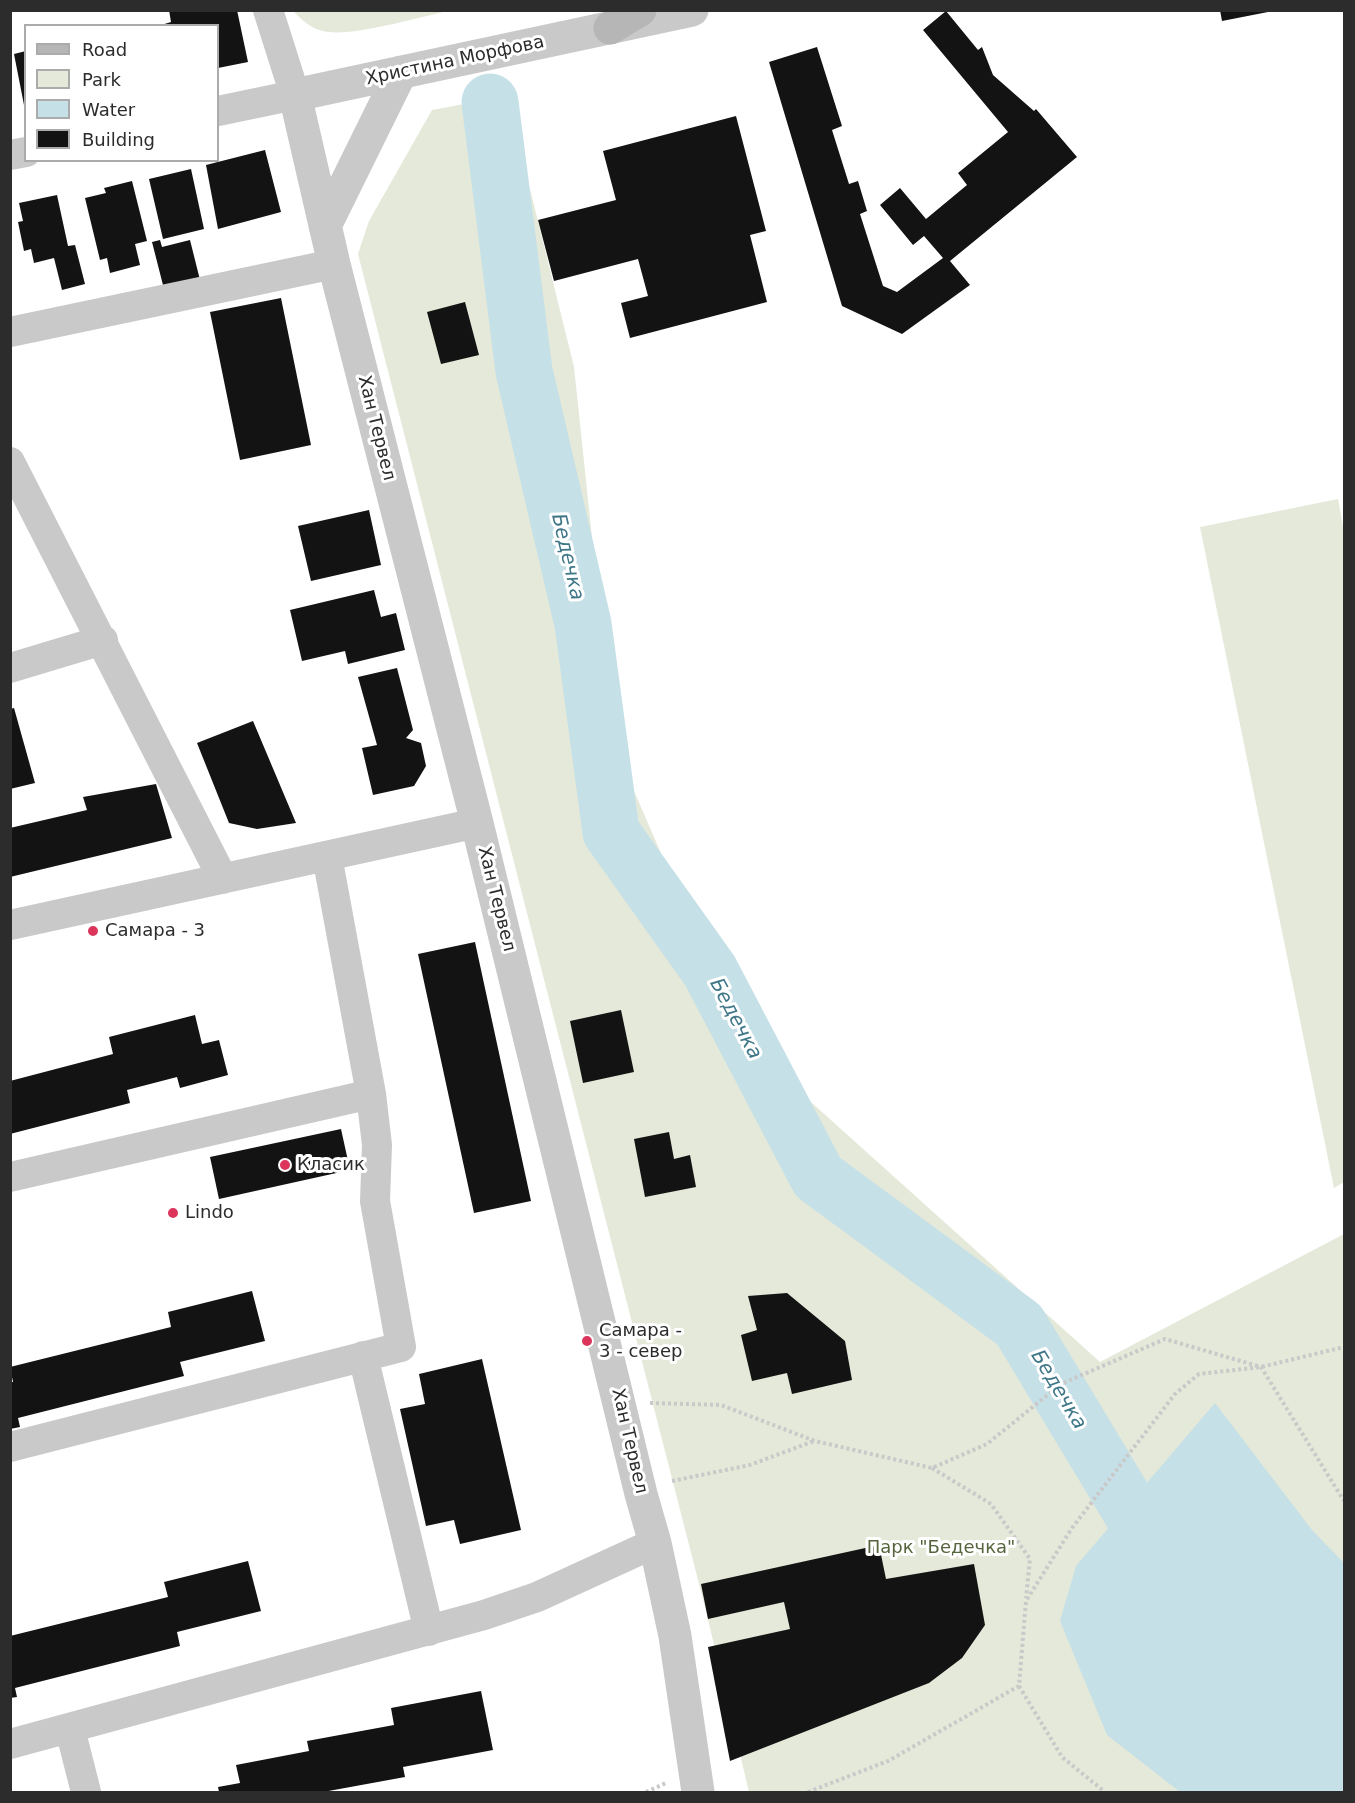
<!DOCTYPE html>
<html>
<head>
<meta charset="utf-8">
<style>
  body { margin:0 }
  #map { position:relative; width:1355px; height:1803px; overflow:hidden; background:#fff; font-family:"DejaVu Sans",sans-serif }
  canvas { display:block }
  .frame { position:absolute; inset:0; border:12px solid #2c2c2c; pointer-events:none }
  .legend { position:absolute; left:24px; top:24px; width:195px; height:138px; box-sizing:border-box; background:#fff; border:2px solid #ababab; margin:0; padding:8px 10px; list-style:none; font-size:18px; color:#2c2c2c }
  .legend li { display:flex; align-items:center; gap:12px; height:30px }
  .legend b { width:30px; border:2px solid #ababab }
</style>
</head>
<body>
<div id="map">
<canvas width="1355" height="1803"></canvas>
<div class="frame"></div>
<ul class="legend">
<li><b style="height:8px;background:#b6b6b6"></b>Road</li>
<li><b style="height:16px;background:#e4e9d9"></b>Park</li>
<li><b style="height:16px;background:#c6e0e8"></b>Water</li>
<li><b style="height:16px;background:#131313"></b>Building</li>
</ul>
</div>
<script>
const g = document.querySelector('canvas').getContext('2d');
g.lineJoin = 'round';
function paint(path, color) { g.fillStyle = color; g.fill(path, 'evenodd'); }
function stroke(path, color, width, dash) { g.strokeStyle = color; g.lineWidth = width; g.lineCap = dash ? 'butt' : 'round'; g.setLineDash(dash || []); g.stroke(path); }
function drawText(font, color, halo, rows, align = 'center') {
  g.font = font + ' "DejaVu Sans",sans-serif'; g.lineWidth = 6; g.setLineDash([]); g.textBaseline = 'middle'; g.strokeStyle = halo; g.fillStyle = color; for (const [text, x, y, turn = 0] of rows) {
    g.save(); g.translate(x, y); g.rotate((+turn || 0) * Math.PI / 180); g.textAlign = isNaN(turn) ? turn : align; if (halo) g.strokeText(text, 0, 0); g.fillText(text, 0, 0); g.restore();
  }
}
const green = new Path2D(`
  M293 11H448C419 17 349 38 323 31 310 28 302 20 293 11Z
  M507 96 574 367 599 604 627 775 670 874 735 980 792 1085 1100 1362 1344 1234V1792H749L706 1611 358 254 369 221 432 110Z
  M1338 499 1344 532V1182L1334 1188 1200 527Z`);
const water = new Path2D(`
  M1215 1403 1312 1530 1344 1563V1792H1180L1107 1735 1060 1621 1076 1566Z`);
const river = new Path2D(`
  M490 102 524 371 583 624 611 832 710 971 818 1177 1019 1325 1167 1571`);
const building = new Path2D(`
  M169 10H237L248 62 218 68V26H158L171 22Z
  M1220 10H1268V12L1222 21Z
  M946 11 978 50 982 47 993 75 1034 111 1036 109 1077 157 950 261 970 285 902 334 842 306 769 62 817 47 842 126 832 130 849 184 858 181 867 211 860 214 883 286 897 292 943 258 924 236 913 245 880 205 900 188 926 219 967 185 958 173 1008 132 923 30Z
  M26 51V105H24L14 54Z
  M736 116 766 231 750 235 767 302 630 338 621 303 648 296 638 259 554 281 538 220 616 200 603 151Z
  M265 150 281 212 218 229 206 165Z
  M191 169 204 229 163 239 149 179Z
  M132 181 147 241 135 244 140 265 110 273 107 258 100 260 85 198 106 193 104 188Z
  M57 195 68 246 75 245 85 284 62 290 54 258 34 263 31 249 24 251 18 222 23 221 19 203Z
  M160 240 162 247 190 240 200 280 164 289 152 242Z
  M281 298 311 445 240 460 210 312Z
  M465 302 479 355 441 364 427 312Z
  M369 510 381 565 311 581 298 526Z
  M374 590 381 617 396 613 405 650 348 664 345 651 302 661 290 610Z
  M397 668 413 730 406 738 421 743 426 766 414 786 373 795 362 748 377 745 358 677Z
  M14 708 35 783 10 789V709Z
  M253 721 296 823 257 829 229 823 197 743Z
  M156 784 172 838 10 877V828L87 810 83 797Z
  M475 942 531 1201 474 1213 418 954Z
  M621 1010 634 1072 583 1083 570 1021Z
  M195 1015 202 1044 219 1040 228 1075 180 1088 177 1077 127 1090 130 1103 10 1134V1081L113 1054 109 1037Z
  M341 1129 350 1170 219 1199 210 1157Z
  M669 1132 674 1159 690 1155 696 1187 645 1197 634 1139Z
  M252 1291 265 1341 180 1362 184 1376 18 1418 20 1427 10 1429V1382H13L10 1367 171 1327 168 1312Z
  M787 1293 845 1341 852 1380 792 1394 787 1373 752 1381 741 1335 757 1330 748 1296Z
  M482 1359 521 1530 460 1544 454 1520 426 1526 400 1409 425 1404 419 1374Z
  M879 1545 886 1579 974 1564 985 1625 962 1658 929 1683 730 1761 708 1647 790 1629 784 1602 708 1619 701 1584Z
  M248 1561 261 1611 177 1632 180 1646 15 1688 17 1697 10 1698V1636L168 1597 164 1582Z
  M481 1691 493 1750 403 1767 405 1777 323 1792H219L218 1787 240 1783 236 1765 309 1751 307 1741 394 1725 391 1708Z`);
const path = new Path2D(`
  M650 1403 721 1405 815 1441 932 1468 987 1444 1061 1384 1165 1339 1261 1367 1344 1501
  M932 1468 991 1504 1030 1559 1026 1598
  M672 1481 750 1465 814 1441
  M1019 1686 1062 1757 1105 1792
  M646 1792 666 1783
  M808 1792 888 1761 1019 1686 1026 1601 1072 1528 1175 1394 1199 1374 1261 1367 1344 1347`);
const minor = new Path2D(`
  M218 111 295 95 268 10
  M10 155 26 152
  M10 332 334 264
  M10 462 223 879
  M10 668 103 640
  M10 925 477 823
  M10 1177 371 1094
  M363 1356 429 1631
  M10 1447 401 1347 375 1201 377 1145 371 1094 327 856
  M70 1729 86 1792
  M10 1744 484 1615 537 1597 655 1543`);
const tertiary = new Path2D(`
  M692 10 295 95 334 264 477 823 641 1494 655 1543 675 1636 698 1792
  M325 226 401 72`);
const secondary = new Path2D(`
  M610 28 640 10`);
const markers = [
  [93,931,6,"#db355c"],
  [285,1165,6,"#db355c"],
  [173,1213,6,"#db355c"],
  [587,1341,6,"#db355c"]
];
const streetNames = [
  ["Христина Морфова",455,61,-12],
  ["Хан Тервел",376,428,76],
  ["Хан Тервел",496,899,76],
  ["Хан Тервел",629,1441,77]
];
const poiNames = [
  ["Самара - 3",105,931],
  ["Класик",297,1165],
  ["Lindo",185,1213],
  ["Самара -",599,1331],
  ["3 - север",599,1352]
];
const parkNames = [
  ["Парк \"Бедечка\"",941,1548]
];
const waterNames = [
  ["Бедечка",567,557,77],
  ["Бедечка",735,1019,62],
  ["Бедечка",1058,1390,59]
];
paint(green, '#e4e9d9');
paint(water, '#c6e0e8');
stroke(river, '#c6e0e8', 57);
paint(building, '#131313');
stroke(path, '#c9c9c9', 4, [3, 3]);
stroke(minor, '#c9c9c9', 30);
stroke(tertiary, '#c9c9c9', 33);
stroke(secondary, '#b6b6b6', 33);
for (const [x, y, r, color] of markers) { const dot = new Path2D(); dot.arc(x, y, r, 0, 2 * Math.PI); g.fillStyle = color; g.fill(dot); stroke(dot, '#fff', 2); }
drawText('18px', '#2c2c2c', '#fff', streetNames);
drawText('18px', '#2c2c2c', '#fff', poiNames, 'left');
drawText('18px', '#55643c', '#fff', parkNames);
drawText('italic 20px', '#3f7788', '#fff', waterNames);
</script>
</body>
</html>
